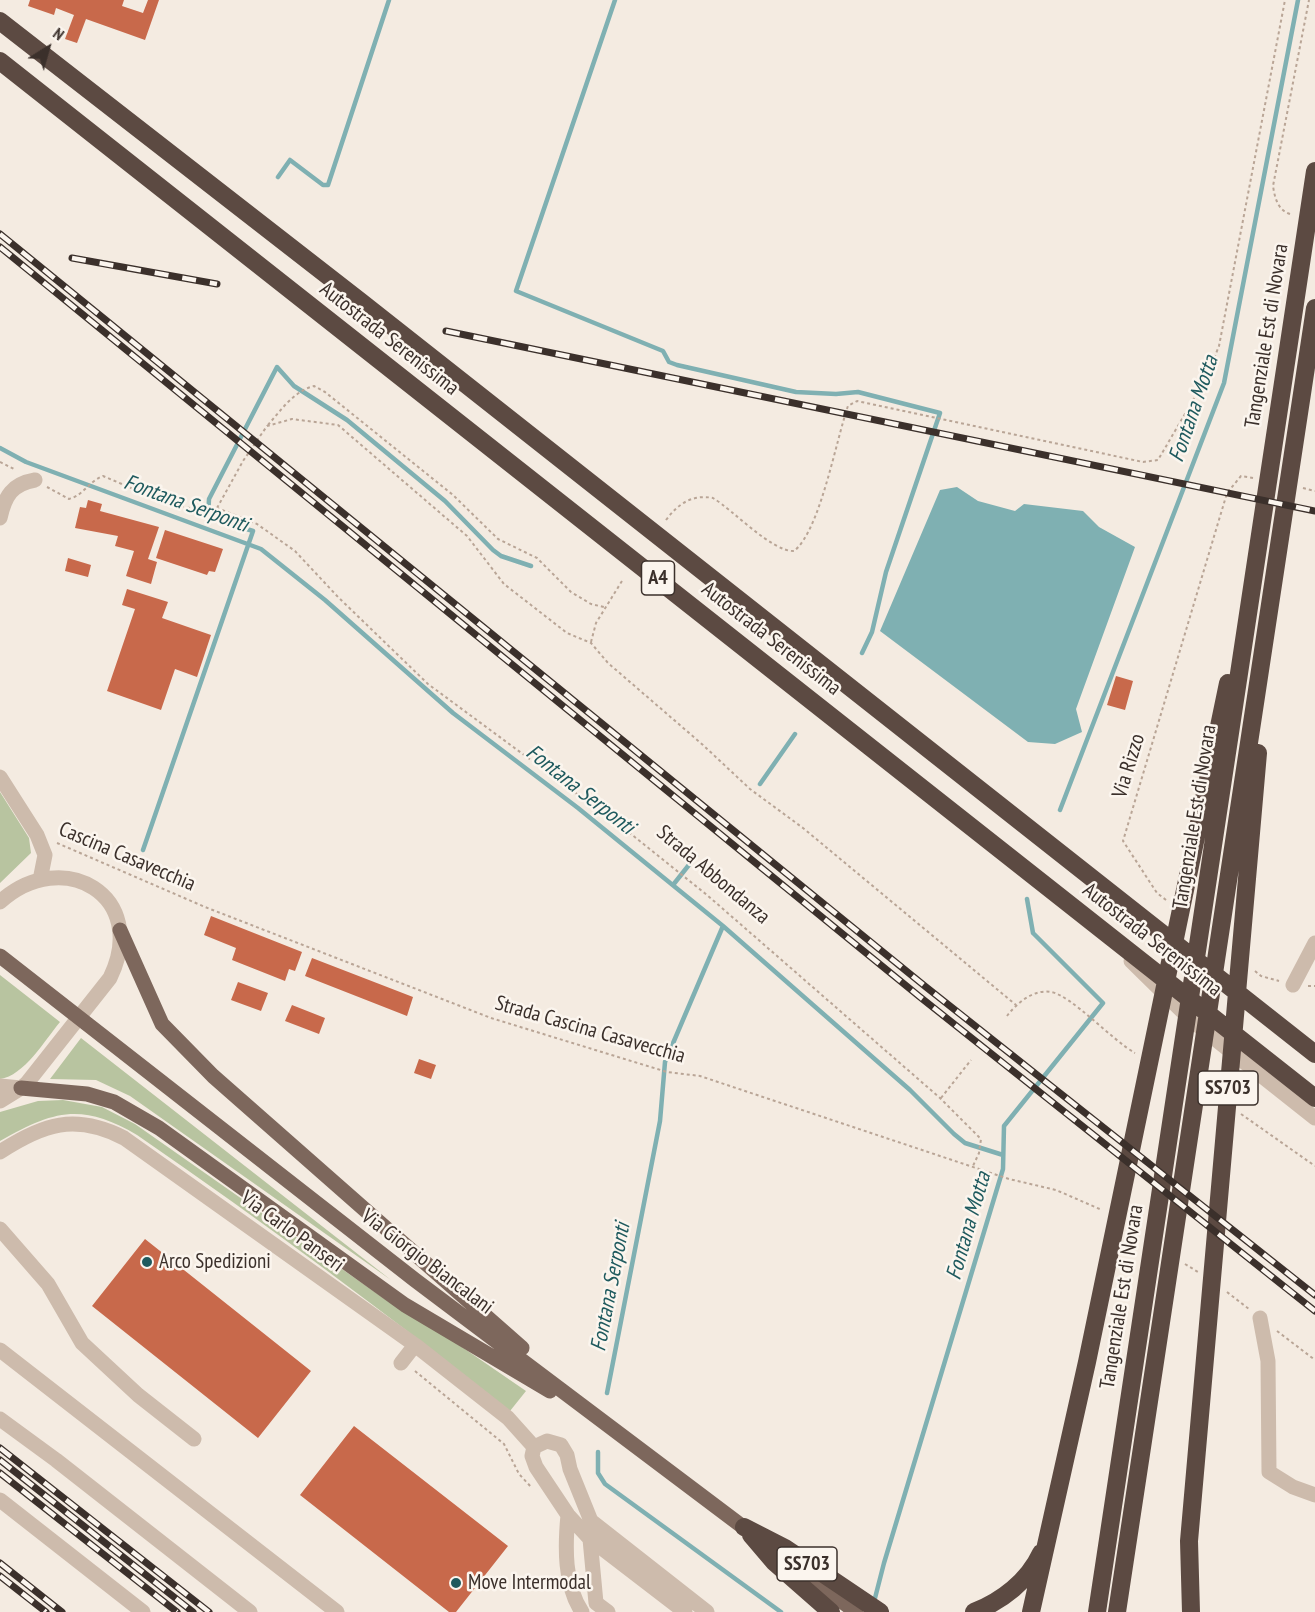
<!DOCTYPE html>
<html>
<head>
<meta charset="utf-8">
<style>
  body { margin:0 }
  #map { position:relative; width:1315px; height:1612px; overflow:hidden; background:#f4ebe1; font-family:"PT Sans Narrow",sans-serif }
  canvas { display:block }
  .north { position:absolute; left:18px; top:18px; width:60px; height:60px; -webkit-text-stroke:4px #fbf5ee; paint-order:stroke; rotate:37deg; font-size:16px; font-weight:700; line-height:24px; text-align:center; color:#3b302b }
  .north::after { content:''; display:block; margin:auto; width:21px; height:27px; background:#3b302b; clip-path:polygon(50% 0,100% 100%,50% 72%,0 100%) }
</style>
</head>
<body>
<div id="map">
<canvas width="1315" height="1612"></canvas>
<div class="north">N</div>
</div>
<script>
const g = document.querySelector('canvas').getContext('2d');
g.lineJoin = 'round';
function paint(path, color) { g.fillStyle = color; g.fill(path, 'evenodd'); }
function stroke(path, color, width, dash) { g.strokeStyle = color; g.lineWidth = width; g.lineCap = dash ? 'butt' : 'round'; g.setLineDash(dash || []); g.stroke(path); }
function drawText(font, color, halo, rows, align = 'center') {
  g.font = font + ' "PT Sans Narrow",sans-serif'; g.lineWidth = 5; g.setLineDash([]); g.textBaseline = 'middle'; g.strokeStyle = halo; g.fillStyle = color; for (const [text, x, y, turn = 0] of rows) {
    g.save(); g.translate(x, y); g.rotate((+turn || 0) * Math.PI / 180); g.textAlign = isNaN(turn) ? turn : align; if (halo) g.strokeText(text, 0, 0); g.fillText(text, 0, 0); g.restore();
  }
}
const green = new Path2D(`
  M0 792 29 838 31 853 0 883Z
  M0 975 60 1022C45 1040 24 1076 0 1079Z
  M81 1038 391 1280 130 1096 96 1080 50 1079Z
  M63 1100 102 1107 135 1124 389 1302 443 1334 526 1391 510 1411C389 1315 265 1223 137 1135 81 1102 53 1111 0 1141V1112L38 1101Z`);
const water = new Path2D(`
  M957 487 978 501 1015 511 1024 504 1083 511 1099 527 1135 547 1076 709 1082 732 1055 744 1028 742 880 631 940 490Z`);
const stream = new Path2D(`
  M615 0 516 291 663 351 669 362 677 365 796 392 836 394 858 392 940 413 886 572 872 632 862 653
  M278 177 290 160 323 185H328L389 0
  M0 448 26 462 261 549 325 600 453 713 578 808 723 926 665 1062 660 1121 607 1393
  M760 784 795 734
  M1060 810 1224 383 1298 0
  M143 850 253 531 208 517 209 499 277 367 294 386 347 420 445 501 493 550 501 556 531 566
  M673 885 696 856
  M723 926 910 1090 954 1134 965 1143 1003 1155
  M598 1452V1473L605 1484 781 1612
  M874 1602 884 1563 1003 1169 1004 1126 1103 1003 1033 933 1027 899`);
const building = new Path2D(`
  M30 0H124L122 6 143 13 148 0H159L145 40 86 19 77 43 65 39 74 15 56 8 54 15 28 6Z
  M88 500 102 504 100 511 159 527 148 559 157 562 151 584 126 576 134 551 115 546 118 536 75 528 80 507 86 508Z
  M165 530 223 549 215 572 209 571 207 575 156 558Z
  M68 558 91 565 88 577 65 571Z
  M127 589 168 602 162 618 211 635 197 677 175 669 161 710 107 691 135 609 122 605Z
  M1116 676 1133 681 1125 710 1107 705Z
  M211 916 302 952 295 971 289 969 285 981 232 960 236 948 204 935Z
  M312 958 413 997 407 1016 305 976Z
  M238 982 268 993 261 1011 231 1000Z
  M292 1005 325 1018 319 1034 285 1021Z
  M419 1059 436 1065 431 1079 414 1073Z
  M145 1239 311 1371 258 1438 92 1306Z
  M354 1426 508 1546 456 1612H449L300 1495Z`);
const path = new Path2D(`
  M1290 214C1278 210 1275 199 1273 186L1309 0
  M268 425C281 410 294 391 314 386L325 392 453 495 498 539 537 558 571 592 591 604 604 607
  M0 462 16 470
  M47 487 69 499C84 495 88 482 103 476L164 502 190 508H217L257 524 295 551 338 597 428 684 631 834 707 895 940 1098 981 1139 979 1153 973 1166
  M1303 488 1315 491
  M217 508 243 461 267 426 292 419 338 425 467 536 504 584 567 633 591 643 608 663 703 745 750 789 803 828 1016 1005
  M666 520C678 504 692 494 713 498 733 510 772 552 794 551 820 531 836 440 848 406L857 401 1143 462 1158 460 1206 378 1219 346 1285 0
  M591 642 596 623 622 581
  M57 843 205 907 491 1018 667 1072 700 1076 1009 1179 1056 1190 1102 1210
  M1166 900 1157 893 1123 841 1227 493 1241 476 1253 478
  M1255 971 1261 976 1279 981
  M1308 986H1315
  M1007 1016C1017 1003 1033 989 1051 992 1071 995 1113 1041 1135 1053
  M941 1098 971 1060
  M1241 1114 1315 1166
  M1185 1264 1198 1272
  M1227 1292 1249 1309
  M1277 1331 1315 1360
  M415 1371 504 1444 519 1474 532 1488`);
const minor = new Path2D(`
  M0 518C5 496 12 484 35 480
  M0 777 37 835 45 855 40 880
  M0 902C63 845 150 896 110 978L27 1083 21 1088 0 1086
  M1131 961 1190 1019 1315 1118
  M1293 985 1315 943
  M0 1101 21 1088
  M0 1152C43 1124 75 1113 124 1138L415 1345 508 1418 534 1447
  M0 1229 48 1284 82 1343 138 1395 194 1439
  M1260 1318 1268 1361 1269 1472 1293 1487 1315 1495
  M0 1350 337 1612
  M401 1363 415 1345
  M0 1419 56 1460 250 1612
  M0 1500 143 1612
  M568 1515C565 1546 564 1585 582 1612
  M590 1539 596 1603 608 1612
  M685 1612 590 1539 568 1515 536 1467 532 1456 534 1447 547 1441 561 1445 567 1455 570 1469 591 1521 707 1612`);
const major = new Path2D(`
  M120 930 162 1024 213 1076 522 1348
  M0 956 415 1280 856 1612
  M21 1088 87 1094 114 1102 159 1128 405 1305 550 1391`);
const highway = new Path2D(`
  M0 21 360 301 1315 1054
  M0 61 1315 1098
  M744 1527 785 1548 880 1612
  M751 1535 774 1562 831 1612
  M974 1612C1002 1601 1028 1581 1041 1553
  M1031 1612 1087 1362 1228 683
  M1097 1612 1315 171
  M1117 1612 1315 308
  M1191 1612 1189 1541 1258 753`);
const rail = new Path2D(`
  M0 234 926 987 1315 1295
  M0 247 920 997 1315 1311
  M72 258 217 284
  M446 331 1315 511
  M0 1448 209 1612
  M0 1460 193 1612
  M0 1473 177 1612
  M0 1563 62 1612
  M0 1576 46 1612`);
const markers = [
  [147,1262,6,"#1f5a5e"],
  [456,1583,6,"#1f5a5e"]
];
const shields = [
  [658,578,33],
  [1228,1088,60],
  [807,1564,60]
];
const shieldNames = [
  ["A4",658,578],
  ["SS703",1228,1088],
  ["SS703",807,1564]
];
const streetNames = [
  ["Tangenziale Est di Novara",1267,336,-81],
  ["Autostrada Serenissima",389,339,38],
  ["Autostrada Serenissima",771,639,38],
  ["Via Rizzo",1129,766,-73],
  ["Tangenziale Est di Novara",1195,817,-81],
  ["Cascina Casavecchia",127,857,23],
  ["Strada Abbondanza",713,875,40],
  ["Autostrada Serenissima",1152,940,38],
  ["Strada Cascina Casavecchia",590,1030,16],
  ["Via Carlo Panseri",292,1232,36],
  ["Via Giorgio Biancalani",427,1262,37],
  ["Tangenziale Est di Novara",1122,1297,-81]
];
const poiNames = [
  ["Arco Spedizioni",159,1262],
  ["Move Intermodal",468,1583]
];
const waterNames = [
  ["Fontana Motta",1194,409,-71],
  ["Fontana Serponti",186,504,20],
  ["Fontana Serponti",580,790,38],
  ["Fontana Motta",969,1226,-74],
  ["Fontana Serponti",611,1287,-79]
];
paint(green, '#b8c4a0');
paint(water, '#7fb0b2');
stroke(stream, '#7fb0b2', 4.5);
paint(building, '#c8694b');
stroke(path, '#b9a596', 2, [3, 3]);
stroke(minor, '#cdbbac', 15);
stroke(major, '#7d675c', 15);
stroke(highway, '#5c4a42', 18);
stroke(rail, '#3b302b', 7);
stroke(rail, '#fbf5ee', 4.5, [14]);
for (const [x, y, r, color] of markers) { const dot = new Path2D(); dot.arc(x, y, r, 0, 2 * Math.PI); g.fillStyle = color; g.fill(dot); stroke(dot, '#fbf5ee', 2); }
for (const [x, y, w] of shields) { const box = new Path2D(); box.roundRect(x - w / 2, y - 17, w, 34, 4.5); g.fillStyle = '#fbf5ee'; g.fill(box); stroke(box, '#3b302b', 1.5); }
drawText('bold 20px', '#3b302b', null, shieldNames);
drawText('21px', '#3b302b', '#fbf5ee', streetNames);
drawText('21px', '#3b302b', '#fbf5ee', poiNames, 'left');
drawText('italic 22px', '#1f5a5e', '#fbf5ee', waterNames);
</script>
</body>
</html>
